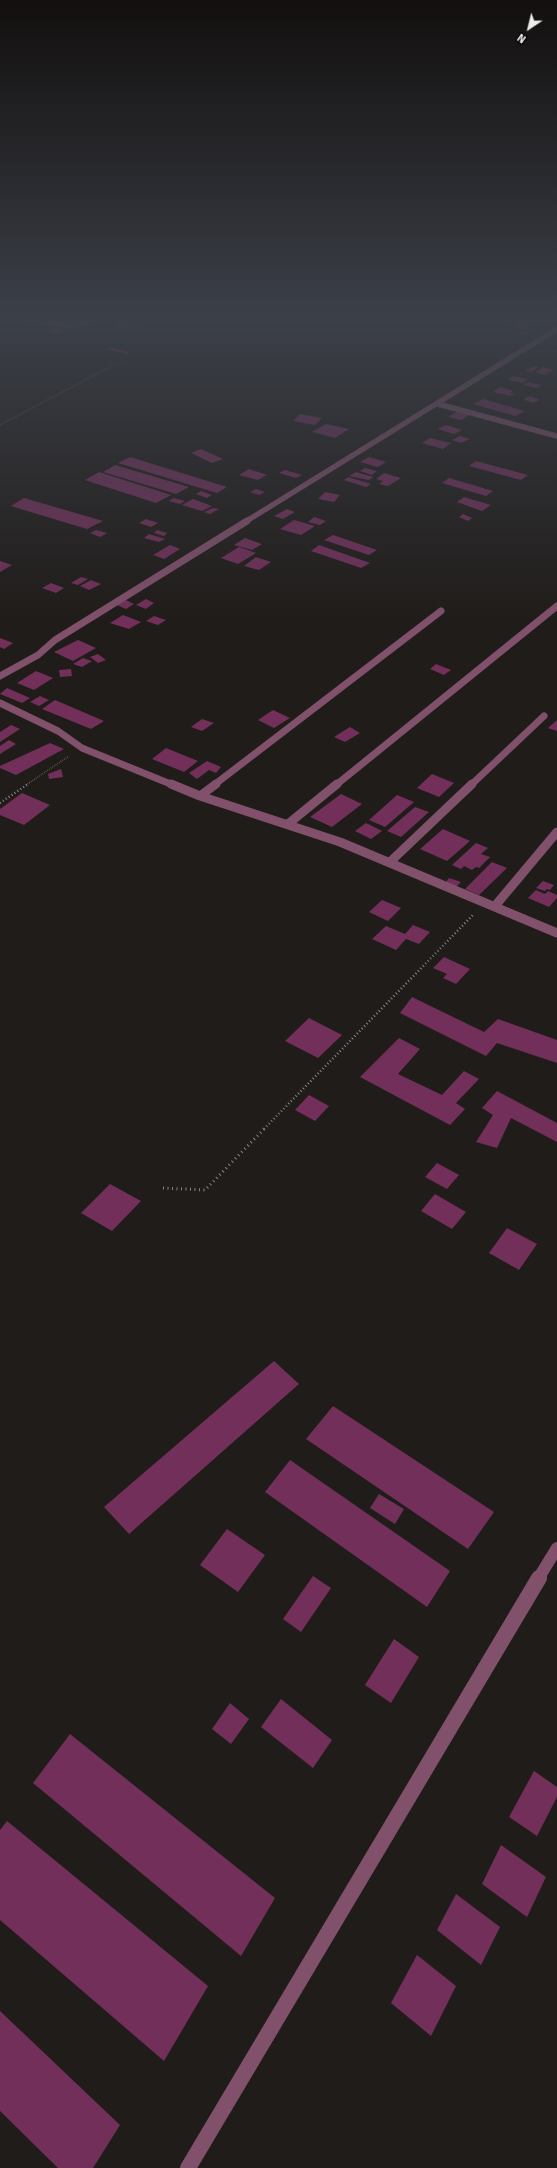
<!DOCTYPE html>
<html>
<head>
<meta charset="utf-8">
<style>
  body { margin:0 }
  #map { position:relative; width:557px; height:2168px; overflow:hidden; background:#201c19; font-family:Signika,sans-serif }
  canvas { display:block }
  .north { position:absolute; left:509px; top:8px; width:40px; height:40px; -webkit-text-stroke:3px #090706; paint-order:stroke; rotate:215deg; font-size:11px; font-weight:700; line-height:16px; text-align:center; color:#efedea }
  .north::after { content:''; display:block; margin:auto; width:14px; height:18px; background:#efedea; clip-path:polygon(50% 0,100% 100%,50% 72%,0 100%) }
</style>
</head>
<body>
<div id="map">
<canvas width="557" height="2168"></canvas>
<div class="north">N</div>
</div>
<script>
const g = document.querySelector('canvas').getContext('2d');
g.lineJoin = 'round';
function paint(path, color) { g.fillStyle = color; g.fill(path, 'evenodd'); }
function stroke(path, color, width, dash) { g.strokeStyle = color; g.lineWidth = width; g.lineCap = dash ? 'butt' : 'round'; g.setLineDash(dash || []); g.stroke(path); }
const building = new Path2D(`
  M520 321 533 324 524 329 511 326Z
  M540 321H551L544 325 536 323Z
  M123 322 132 324 123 329 113 327Z
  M133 325 142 327 136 330 127 328Z
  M53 329 65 331 58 335 46 332Z
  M522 331 531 333 525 336 516 334Z
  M109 347 130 352 127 354 105 349Z
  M533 366 539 367 531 372 525 371Z
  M543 367 554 370 545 375 535 372Z
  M513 376 528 379 523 383 508 380Z
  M528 382 542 385 537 388 523 385Z
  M500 387 513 391 510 393 515 394 511 396 493 392Z
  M530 396 540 400 533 403 523 399Z
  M483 399 525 411 515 416 473 404Z
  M456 412 469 415 461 420 448 417Z
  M300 414 322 418 315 425 293 421Z
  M326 424 349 429 335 438 312 432Z
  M446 425 462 430 454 434 438 429Z
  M460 436 470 439 461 443 452 440Z
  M430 438 451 443 443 449 422 443Z
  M201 449 223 459 212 463 191 453Z
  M130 457 227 487 217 493 118 463Z
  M369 457 386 462 378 467 360 462Z
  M476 461 528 475 521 480 469 466Z
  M115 465 189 487 176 494 103 472Z
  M365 468 377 471 372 475 360 471Z
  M249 469 267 475 258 480 239 475Z
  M285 470 302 475 296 478 279 473Z
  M99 472 171 495 156 503 85 480Z
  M356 472 366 475 374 477 369 480 349 476Z
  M384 473 401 478 388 486 379 484 383 481 376 479Z
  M348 477 371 484 366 487 344 480Z
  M449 478 493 491 486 496 442 483Z
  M256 489 265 492 259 495 250 492Z
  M201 491 212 495 207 498 196 494Z
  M325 492 340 495 334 502 318 499Z
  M464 497 491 505 482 511 457 502Z
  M24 498 103 521 87 529 11 506Z
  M174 498 185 501 180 504 169 501Z
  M193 499 212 506 202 511 182 505Z
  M213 508 219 509 210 514 204 512Z
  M287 509 295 512 283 519 274 516Z
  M463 514 472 518 468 521 459 517Z
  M314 517 326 521 320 525 308 522Z
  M146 519 158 523 151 527 139 523Z
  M294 520 315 526 301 535 280 529Z
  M96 530 107 533 100 537 90 533Z
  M157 530 167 533 164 536 154 533Z
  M149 534 165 539 159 542 144 538Z
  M333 535 377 550 369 555 324 540Z
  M245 538 262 544 252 550 234 545Z
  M170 545 180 549 164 559 153 555Z
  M319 545 370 563 361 568 311 551Z
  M239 547 256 553 238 564 221 558Z
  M256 557 271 562 259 570 244 566Z
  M0 561 12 565 0 572Z
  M81 577 88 579 78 585 71 583Z
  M91 580 101 584 89 590 80 586Z
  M51 583 64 588 56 593 42 588Z
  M146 599 154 603 146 609 136 605Z
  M126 600 134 604 126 609 117 605Z
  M123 615 141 622 129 629 110 623Z
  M154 616 166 620 158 625 146 621Z
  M0 638 13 643 4 649 0 647Z
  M78 640 96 648 73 661 54 652Z
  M98 654 106 660 98 663 90 657Z
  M83 658 92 661 82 667 73 664Z
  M436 664 451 670 444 675 430 669Z
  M71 669 72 676 60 677 59 670Z
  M36 671 53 678 34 690 17 683Z
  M7 688 30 698 22 703 0 694Z
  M40 696 49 700 39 706 30 702Z
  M55 700 104 721 91 729 42 709Z
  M273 710 290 718 274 728 258 720Z
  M202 719 214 723 202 731 191 727Z
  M557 720V731L548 728Z
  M11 725 20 729 0 742V732Z
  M350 727 360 733 345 742 334 737Z
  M9 740 16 744 0 754V746Z
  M50 743 64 749 16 775 0 768V766Z
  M166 748 198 761 184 772 152 759Z
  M207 761 221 767 216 773 209 770 197 779 189 773Z
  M61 769 63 777 49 779 48 774Z
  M432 774 454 783 439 797 417 788Z
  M22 793 50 805 24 825 0 815V809Z
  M341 794 362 804 332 827 310 817Z
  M397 795 414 802 385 827 369 820Z
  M415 807 429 812 401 837 387 831Z
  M366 823 382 831 371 839 355 831Z
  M443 829 470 841 447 861 420 849Z
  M476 843 488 848 481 854 490 857 479 868 476 867 472 870 464 866 461 869 452 865Z
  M492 862 507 868 479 895 465 889Z
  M449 878 461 882 456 887 445 883Z
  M543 881 554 885 550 890 547 889 545 891 536 888Z
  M536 890 545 894 548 891 557 895V898L549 907 528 898Z
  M382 900 401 908 388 921 369 912Z
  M413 925 430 932 419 944 406 939 396 950 372 939 386 926 405 934Z
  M444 957 470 969 456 984 443 978 447 974 433 968Z
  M412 997 484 1032 498 1019 557 1040V1063L497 1043 486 1056 400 1013Z
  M309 1018 342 1035 318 1058 285 1041Z
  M399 1038 420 1049 398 1074 442 1095 464 1071 479 1079 456 1103 465 1109 450 1125 360 1077Z
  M497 1091 557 1123V1142L511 1118 497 1148 476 1142 493 1115 482 1108Z
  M309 1095 329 1106 315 1121 295 1110Z
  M437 1163 459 1175 447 1189 425 1177Z
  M110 1184 141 1201 112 1231 81 1213Z
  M435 1194 466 1212 452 1229 421 1211Z
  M507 1228 537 1244 519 1270 489 1253Z
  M274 1361 299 1384 129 1534 104 1507Z
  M333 1406 494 1512 468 1549 306 1439Z
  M290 1460 450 1571 427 1607 265 1492Z
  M379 1494 404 1509 395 1524 370 1508Z
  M227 1529 265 1555 238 1592 200 1565Z
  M313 1576 331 1588 301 1632 283 1619Z
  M394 1639 419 1657 391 1703 365 1685Z
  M281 1699 332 1740 313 1768 261 1727Z
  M230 1703 249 1719 231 1744 212 1729Z
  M70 1734 275 1898 241 1956 33 1783Z
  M534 1771 557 1787V1797L537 1836 509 1817Z
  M7 1821 208 1986 164 2061 0 1920V1830Z
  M501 1845 546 1877 527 1917 482 1884Z
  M456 1894 500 1927 481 1965 437 1930Z
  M417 1955 456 1986 431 2036 391 2003Z
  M0 2011 120 2125 93 2168H58L0 2111Z`);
const pathFar2 = new Path2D(`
  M551 350 557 352
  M0 425 123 360
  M26 785 69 756`);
const pathFar1 = new Path2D(`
  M0 803 28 784
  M264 1129 474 914`);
const path = new Path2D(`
  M163 1188 205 1190 265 1128`);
const laneFar1 = new Path2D(`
  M471 785 544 716`);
const lane = new Path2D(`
  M390 862 472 784`);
const streetFar4 = new Path2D(`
  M34 321 71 326 93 321
  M438 404 557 436
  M245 522 557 329`);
const streetFar3 = new Path2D(`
  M0 676 38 655 55 640 247 521
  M0 703 58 731 82 748 173 785
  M214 785 441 611
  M336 785 557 606`);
const streetFar2 = new Path2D(`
  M171 784 200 796 340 842 557 933
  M200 796 216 784
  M288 824 337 784
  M495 906 557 832`);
const streetFar1 = new Path2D(`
  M538 1579 557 1548`);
const street = new Path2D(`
  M188 2168 539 1578`);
paint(building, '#722f59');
stroke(pathFar2, '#888582', 1.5, [0.5, 1.5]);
stroke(pathFar1, '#888582', 2.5, [1, 2.5]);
stroke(path, '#888582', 3, [1, 3.5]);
stroke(laneFar1, '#81506b', 7);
stroke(lane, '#81506b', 9);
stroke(streetFar4, '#81506b', 5.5);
stroke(streetFar3, '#81506b', 7);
stroke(streetFar2, '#81506b', 9);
stroke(streetFar1, '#81506b', 12);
stroke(street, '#81506b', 16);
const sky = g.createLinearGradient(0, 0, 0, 624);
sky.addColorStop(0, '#120f0e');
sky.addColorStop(0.51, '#3c4049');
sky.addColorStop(1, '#3c404900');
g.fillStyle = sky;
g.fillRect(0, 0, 557, 624);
</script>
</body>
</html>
